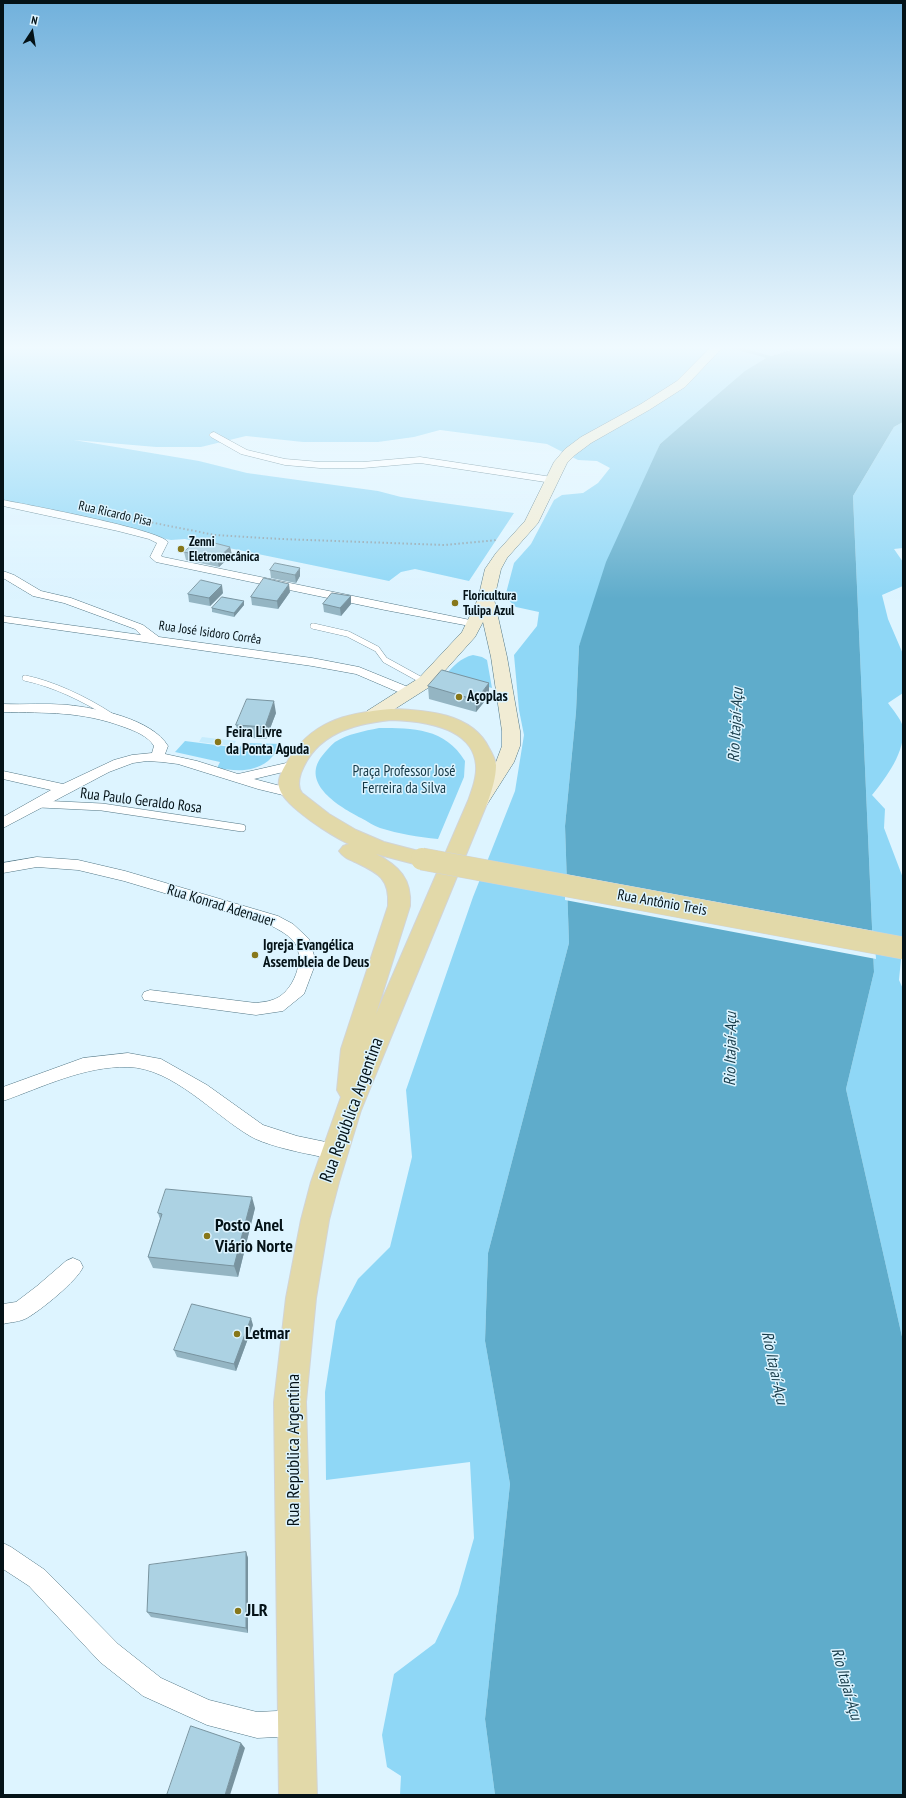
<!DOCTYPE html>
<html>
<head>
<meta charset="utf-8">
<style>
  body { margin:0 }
  #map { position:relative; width:906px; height:1798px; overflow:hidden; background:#ddf4ff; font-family:"PT Sans Narrow",sans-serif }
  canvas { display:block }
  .frame { position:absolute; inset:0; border:4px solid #041217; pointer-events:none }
  .north { position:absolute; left:12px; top:12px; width:40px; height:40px; -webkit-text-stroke:3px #ddf4ff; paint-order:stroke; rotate:12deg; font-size:11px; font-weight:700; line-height:16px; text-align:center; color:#041217 }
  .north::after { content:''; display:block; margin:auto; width:14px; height:18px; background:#041217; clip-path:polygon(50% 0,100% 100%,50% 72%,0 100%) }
</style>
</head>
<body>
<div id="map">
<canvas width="906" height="1798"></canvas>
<div class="frame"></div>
<div class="north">N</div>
</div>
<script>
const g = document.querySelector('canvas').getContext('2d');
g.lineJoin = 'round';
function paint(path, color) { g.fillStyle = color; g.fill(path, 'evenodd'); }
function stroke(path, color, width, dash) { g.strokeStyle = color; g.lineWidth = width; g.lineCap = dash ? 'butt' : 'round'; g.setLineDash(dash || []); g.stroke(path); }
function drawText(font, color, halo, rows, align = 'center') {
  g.font = font + ' "PT Sans Narrow",sans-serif'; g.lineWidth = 3; g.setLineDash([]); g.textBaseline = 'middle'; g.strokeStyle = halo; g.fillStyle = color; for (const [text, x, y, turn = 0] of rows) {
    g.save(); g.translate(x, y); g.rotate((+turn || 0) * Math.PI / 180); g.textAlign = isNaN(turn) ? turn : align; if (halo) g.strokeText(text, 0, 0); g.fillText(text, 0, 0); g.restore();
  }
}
const built = new Path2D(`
  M202 737 236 741 233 746 199 742Z`);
const green = new Path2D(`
  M3 347H801L768 357 660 444 579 646 576 712 565 826 569 943 488 1253 485 1341 510 1484 485 1719 495 1795H400L401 1776 387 1767 382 1735 394 1674 435 1643 458 1594 474 1538 470 1462 326 1480 325 1392 336 1321 358 1279 390 1247 412 1157 406 1090 473 897 515 791 524 735 519 710 514 655 537 626 539 612 516 607 505 597 514 563 531 544 554 500 562 495 583 493 598 483 610 468 597 461 578 460 547 444 440 430 414 437 378 442H303L246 436 201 447H156L74 440 199 461 247 473 378 491 401 497 514 513 469 581 415 569 401 572 389 581 185 539 171 540 3 506Z
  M903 422V548L894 549 903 562V586L882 595 888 619 903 654V693L888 703C893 710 901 719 903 727 906 751 886 778 872 795L885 809 884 828 903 878V938L899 980 903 989V1341L846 1089 874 972 853 496 894 427Z
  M473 655 482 657 487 660 492 688 445 675C454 666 460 658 473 655Z
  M379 728C413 728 445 728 465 761L464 777 438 839C418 837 399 834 380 828 374 826 367 821 361 818 340 807 300 784 322 756 326 751 330 746 335 742 348 734 364 731 379 728Z
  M185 741 239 748 243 743 282 744C278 749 273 757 268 761 252 773 235 771 217 768L220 762 175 752Z`);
const water = new Path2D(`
  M801 347H903V422L894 427 853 496 874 972 846 1089 903 1341V1795H495L485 1719 510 1484 485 1341 488 1253 569 943 565 826 576 712 579 646 606 562 660 444 745 371 768 357Z`);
const pier = new Path2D(`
  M565 874 874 931 876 959 565 900Z`);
const stream = new Path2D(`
  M734 347 775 359`);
const path = new Path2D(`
  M144 521 215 535 281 539 445 545 497 540`);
const laneFar1 = new Path2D(`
  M313 626 348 634 377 649 385 660 425 682
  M25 678C57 685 85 699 113 717`);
const lane = new Path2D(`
  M40 804 102 807 242 828`);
const street = new Path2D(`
  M214 432 247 450 285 459 320 462H363L420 457 552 477 557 480 552 483 420 463 363 468H320L285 465 241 454 211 437 209 435 211 433Z
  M3 500C28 505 158 529 168 542L161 556 163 557 475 621 481 624 475 627 385 610 156 562 150 557 157 543 149 539 118 531 3 506Z
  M3 571 14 575 41 591 71 598 143 625 159 637 312 658 359 667 413 689 415 692 413 695H405L356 674 312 666 3 622V616L141 635 135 629 64 603 33 596 3 578Z
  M3 704C25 705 46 703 68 705 97 708 152 719 168 746L165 754 197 761 238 774 295 761 300 762 302 765 300 768 254 779 296 790 298 793 296 796 291 797 258 789 178 764 162 762 147 761 133 763 109 772 3 828V817L51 790 3 779V771L63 784 114 760 132 755 152 753 154 746C148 736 135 731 124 727 81 711 47 713 3 712Z
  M37 857 78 860 125 871 278 916 293 924 309 939 316 962 304 994 283 1011 256 1015 144 1000 142 996 144 992 150 990 256 1003C261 1002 267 1002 272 1000 291 995 304 965 297 947 293 936 277 929 268 924L124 881 78 870 37 867 3 873V863Z
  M128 1053 161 1059 207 1085 263 1125 297 1136 340 1145 343 1151 340 1157C330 1160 319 1156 308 1154 293 1151 263 1144 250 1136 214 1115 173 1068 128 1067 84 1066 43 1087 3 1101V1087L83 1058Z
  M73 1258 80 1261 83 1267C77 1281 41 1310 27 1318 20 1322 11 1322 3 1324V1304L16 1302 37 1286 66 1261Z
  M3 1543 11 1547 45 1570 118 1644 161 1678 209 1700 257 1712 297 1710 306 1714 310 1723 306 1732 297 1736 257 1738 207 1725 143 1696 100 1662 29 1586 3 1569Z`);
const secondary = new Path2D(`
  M711 347H723L685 387 649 410 591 443 575 455 567 463 538 523 507 558 501 569 494 599 507 657 520 731V746L514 762 486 806 479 807 472 806 469 801 496 762 502 746V731L491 657 483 622 475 637 431 686 379 719 373 720 367 719 364 715 367 711 419 678 462 632 478 599 485 569 496 553 525 521 554 462 565 449 581 437 641 404 677 381Z`);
const primary = new Path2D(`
  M391 709C426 710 472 713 489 748 492 753 495 759 496 765 496 777 492 790 488 801L361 1110 339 1182 329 1220 316 1298 306 1402 317 1795H279L274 1402 286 1298 301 1220 311 1182 341 1097 337 1090 341 1049 388 906C390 878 378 873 355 862 348 859 343 857 339 851L343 846 349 844C332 836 286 807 280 790 276 781 282 771 286 764 310 721 346 713 391 709ZM391 720C421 721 473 726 476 765 477 777 472 790 468 801L376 1014 410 906C412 879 399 866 376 854L422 866 430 864 433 859 430 854 384 842 356 830 329 814 302 793C297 787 299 779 301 773 316 733 354 724 391 720Z`);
const primaryBridge = new Path2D(`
  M422 859 903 948`);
const wall = new Path2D(`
  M230 547 232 555 219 567 186 560 184 552Z
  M270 570 300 576 296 583 271 578Z
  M290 592 278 609 252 605 251 597Z
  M223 593 210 606 189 602 188 594Z
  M351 596V604L341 616 324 612 323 604Z
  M244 601V605L234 617 212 612V608Z
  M428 686 489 696 476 712 429 699Z
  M276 713 266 739 238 737 236 725Z
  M255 1208 238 1277 153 1268 148 1257 160 1219 158 1213Z
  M253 1325 236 1371 177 1357 174 1350Z
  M246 1552 248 1558V1633L151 1617 147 1612Z`);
const shadedWall = new Path2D(`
  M230 547 232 555 219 567 217 559Z
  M300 568V576L296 583 295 575Z
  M289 584 290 592 278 609 277 601Z
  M222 585 223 593 210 606 209 598Z
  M351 596V604L341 616 340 608Z
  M244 601V605L234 617V613Z
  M489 683V696L476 712V700Z
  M274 701 276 713 266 739 265 727Z
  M252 1197 255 1208 238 1277 234 1266Z
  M251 1318 253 1325 236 1371 234 1364Z
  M246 1552 248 1558V1633L246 1628Z
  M241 1743 245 1748 230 1795H225Z`);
const building = new Path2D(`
  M199 539 230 547 217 559 184 552Z
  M275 563 300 568 295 575 270 570Z
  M264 578 289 584 277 601 251 597Z
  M201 580 222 585 209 598 188 594Z
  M332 593 351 596 340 608 323 604Z
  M222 597 244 601 234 613 212 608Z
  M442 670 489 683 476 700 428 686Z
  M247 699 274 701 265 727 236 725Z
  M166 1189 252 1197 234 1266 148 1257 162 1214 158 1213Z
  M192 1304 251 1318 234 1364 174 1350Z
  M246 1552V1628L147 1612 149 1565Z
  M191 1726 241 1743 225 1795H167Z`);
const markers = [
  [181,549,4,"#87771a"],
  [455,603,4,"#87771a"],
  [459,697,4,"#87771a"],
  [218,742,4,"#87771a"],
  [255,955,4,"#87771a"],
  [207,1236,4,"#87771a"],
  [237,1334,4,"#87771a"],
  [238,1611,4,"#87771a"]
];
const farStreetnames = [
  ["Rua Ricardo Pisa",115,514,13],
  ["Rua José Isidoro Corrêa",210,633,8]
];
const farPoinames = [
  ["Zenni",189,542],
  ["Eletromecânica",189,557],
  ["Floricultura",463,596],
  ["Tulipa Azul",463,611]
];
const poiNames = [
  ["Açoplas",467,697],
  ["Feira Livre",226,733],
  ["da Ponta Aguda",226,750],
  ["Igreja Evangélica",263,946],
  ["Assembleia de Deus",263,963]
];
const parkNames = [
  ["Praça Professor José",404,772],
  ["Ferreira da Silva",404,789]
];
const streetNames = [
  ["Rua Paulo Geraldo Rosa",141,801,7],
  ["Rua Antônio Treis",662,903,10],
  ["Rua Konrad Adenauer",221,906,17]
];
const waterNames = [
  ["Rio Itajaí-Açu",736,725,-87],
  ["Rio Itajaí-Açu",731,1049,-89],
  ["Rio Itajaí-Açu",774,1368,78],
  ["Rio Itajaí-Açu",846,1684,74]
];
const nearStreetnames = [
  ["Rua República Argentina",352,1110,-70],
  ["Rua República Argentina",294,1450,-90]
];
const nearPoinames = [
  ["Posto Anel",215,1226],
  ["Viário Norte",215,1247],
  ["Letmar",245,1334],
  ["JLR",246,1611]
];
paint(built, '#c6ecfd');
paint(green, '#8fd7f6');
paint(water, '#5faccb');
paint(pier, '#ddf4ff');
stroke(stream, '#5faccb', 3);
stroke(laneFar1, '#527685', 6);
stroke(lane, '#527685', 8);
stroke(street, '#527685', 1);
stroke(secondary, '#527685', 1);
stroke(primary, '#d2d4d5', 2);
stroke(path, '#8da1aa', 2, [1.5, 2.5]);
stroke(laneFar1, '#fff', 5.5);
stroke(lane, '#fff', 7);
paint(street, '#fff');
paint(secondary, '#f1ecd4');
paint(primary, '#e2d9a9');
stroke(primaryBridge, '#d2d4d5', 23, []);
stroke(primaryBridge, '#e2d9a9', 22);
paint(wall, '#94b5c3');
paint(shadedWall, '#78939f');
paint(building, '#acd2e3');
stroke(building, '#78939f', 1);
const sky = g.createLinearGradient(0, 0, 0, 599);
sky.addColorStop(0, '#71b1dc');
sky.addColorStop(0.58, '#f0faff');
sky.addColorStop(1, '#f0faff00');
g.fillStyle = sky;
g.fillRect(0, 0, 906, 599);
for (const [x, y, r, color] of markers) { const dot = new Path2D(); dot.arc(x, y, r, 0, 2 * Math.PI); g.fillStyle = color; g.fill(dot); stroke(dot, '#ddf4ff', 1.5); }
drawText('13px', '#041217', '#ddf4ff', farStreetnames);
drawText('bold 13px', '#041217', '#ddf4ff', farPoinames, 'left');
drawText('bold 15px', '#041217', '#ddf4ff', poiNames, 'left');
drawText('15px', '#143846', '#ddf4ff', parkNames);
drawText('15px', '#041217', '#ddf4ff', streetNames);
drawText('italic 16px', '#173b49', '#ddf4ff', waterNames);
drawText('18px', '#041217', '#ddf4ff', nearStreetnames);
drawText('bold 18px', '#041217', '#ddf4ff', nearPoinames, 'left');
</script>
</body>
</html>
